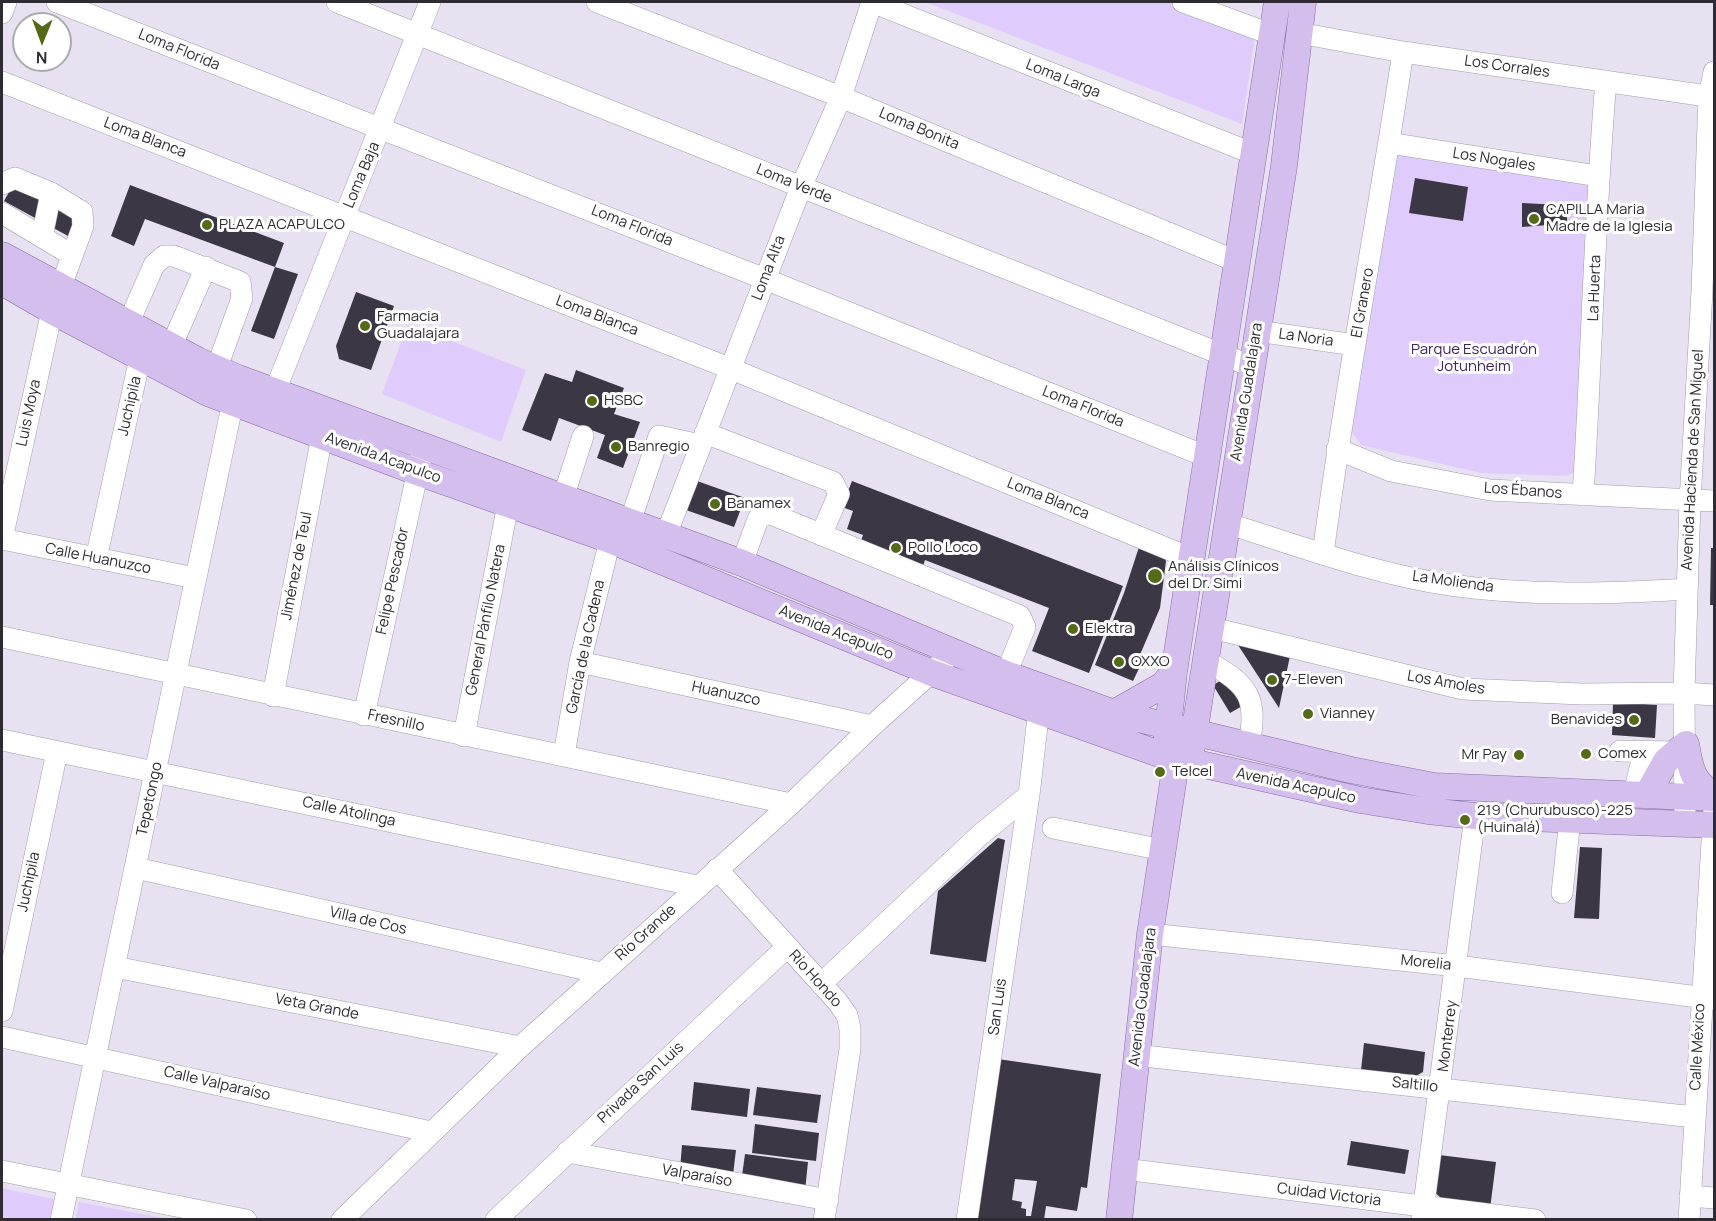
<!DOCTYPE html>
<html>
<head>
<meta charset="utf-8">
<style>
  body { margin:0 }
  #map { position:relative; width:1716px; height:1221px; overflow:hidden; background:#e7e1f1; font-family:Manrope,sans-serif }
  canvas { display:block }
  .frame { position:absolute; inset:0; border:3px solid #2e2c32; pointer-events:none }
  .north { position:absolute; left:12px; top:12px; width:60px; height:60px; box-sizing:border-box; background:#fff; border:2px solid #ababad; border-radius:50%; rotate:181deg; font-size:16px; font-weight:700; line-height:24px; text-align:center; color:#2e2c32 }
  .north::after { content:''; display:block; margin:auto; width:21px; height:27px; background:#556a18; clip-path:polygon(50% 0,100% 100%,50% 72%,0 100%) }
</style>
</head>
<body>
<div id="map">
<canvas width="1716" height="1221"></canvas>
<div class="frame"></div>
<div class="north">N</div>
</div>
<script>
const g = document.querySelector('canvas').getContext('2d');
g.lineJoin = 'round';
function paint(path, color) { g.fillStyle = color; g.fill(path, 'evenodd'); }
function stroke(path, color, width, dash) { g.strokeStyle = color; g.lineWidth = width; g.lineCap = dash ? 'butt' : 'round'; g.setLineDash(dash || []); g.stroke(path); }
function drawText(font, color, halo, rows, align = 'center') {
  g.font = font + ' Manrope,sans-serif'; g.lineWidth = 6; g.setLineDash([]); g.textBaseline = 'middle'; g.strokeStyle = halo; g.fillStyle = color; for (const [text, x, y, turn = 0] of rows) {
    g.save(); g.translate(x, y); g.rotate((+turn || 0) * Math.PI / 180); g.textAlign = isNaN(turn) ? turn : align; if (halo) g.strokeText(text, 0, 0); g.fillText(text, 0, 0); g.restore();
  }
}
const green = new Path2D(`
  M925 2H1178L1175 11 1255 37 1242 124Z
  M1398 154 1588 179 1591 191 1579 470 1567 476 1481 473 1361 445 1351 431Z
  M408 324 526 370 501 442 382 394Z
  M2 1188 58 1200 54 1219H2Z
  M79 1202 168 1219H76Z`);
const building = new Path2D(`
  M1415 178 1468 187 1463 221 1409 213Z
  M14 183 77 216 68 236 4 201Z
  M130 185 284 243 275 267 145 219 134 246 111 236Z
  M1522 203 1561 205V203H1567V227H1562L1561 224 1522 227Z
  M275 267 298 274 274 339 251 331Z
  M356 292 394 306 371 370 339 359 336 346Z
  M576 370 624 388 614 414 640 422 623 468 597 458 605 435 559 418 551 441 522 430 545 373 572 382Z
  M697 481 745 498 734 527 686 510Z
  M852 481 1123 586 1089 673 1032 651 1049 608 925 560 923 566 861 541 863 535 847 529 853 511 842 507Z
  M1140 544 1161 552 1166 561 1160 608 1139 657 1144 658 1133 681 1095 665 1124 593Z
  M1711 548H1714V605H1710Z
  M1236 642 1290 656 1279 708Z
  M1227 677 1244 705 1230 713 1213 685Z
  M1613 702 1657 705 1655 738 1612 735Z
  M998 838 1005 840 986 962 930 954 938 891Z
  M1580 847 1602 848 1599 919 1574 918Z
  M1364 1043 1425 1052 1423 1072 1414 1077 1361 1070Z
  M998 1059 1101 1074 1087 1188 1081 1187 1077 1211 1046 1206 1044 1220H970L975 1196 981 1197ZM1015 1179 1037 1181 1031 1216H1026V1209L1021 1208 1022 1202 1012 1200Z
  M694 1082 750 1089 747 1117 691 1110Z
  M757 1087 821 1095 817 1123 753 1115Z
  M755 1124 819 1133 816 1161 752 1153Z
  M1351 1141 1409 1150 1405 1174 1347 1165Z
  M682 1145 736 1150 733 1175 680 1170Z
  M745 1154 808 1162 805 1191 741 1183Z
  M1439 1155 1496 1162 1490 1209 1446 1202 1434 1192Z`);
const minor = new Path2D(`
  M57 2 765 279 1205 456
  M337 2 1251 366
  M597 2 841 97 1238 262
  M872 2 1254 154
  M1183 2 1273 35
  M2 13 6 2
  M1299 33 1403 52 1714 97
  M2 82 729 368 1190 558
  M1389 143 1598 176
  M2 184 15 178 51 193 82 212 83 226 52 311 2 539
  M2 213 72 255
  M42 237 51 193
  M128 324 154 265 164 256H174L240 282 242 298 211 384
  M1257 331 1355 345
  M171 347 206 267
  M269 406 430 2
  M705 433 833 482 839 494 821 535
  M1337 449 1391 471 1490 490 1714 501
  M1583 495C1592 357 1594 219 1606 81
  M563 498 583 436
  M630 522 659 436 700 445
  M1226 523C1299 546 1374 574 1450 585 1529 596 1608 594 1687 589
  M666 535 801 187 841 97 872 2
  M2 539 195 578
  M1323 554C1345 386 1378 219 1403 52
  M96 559 140 358
  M742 563 758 519 766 514H771L1020 616 1025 627 1006 674
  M1212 628 1463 689 1582 694 1684 693 1714 695
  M2 637 791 804
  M580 662 872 726
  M1208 662C1249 685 1258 698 1249 745
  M273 696 322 436
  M364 715 421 457
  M464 736 508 504
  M2 740 697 886
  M1620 751 1675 752
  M564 755 580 662 610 540
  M1634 793 1644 752
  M1685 823 1684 693 1690 501 1702 291 1709 97 1714 72
  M1053 828 1163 850
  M136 868 601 973
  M717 869 837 1001 847 1015 850 1029V1049L824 1220
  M1562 893 1570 819
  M1150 934 1457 966 1714 999
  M115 967 520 1047
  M822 983 980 835 1029 795 1039 709
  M2 1011 57 752
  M2 1037 431 1132
  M1135 1055 1694 1117
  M567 1152 828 1200
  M1124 1169 1535 1220
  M2 1171 246 1220
  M1690 1196 1714 1198
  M1422 1219 1475 816
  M61 1220 236 387
  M342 1220 520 1047 791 804 872 726 954 652
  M496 1220 787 947
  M967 1220 1029 795
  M1689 1220 1714 810`);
const major = new Path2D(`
  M2 255 197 360 238 378 742 563 1006 674 1114 713 1351 770 1434 786 1714 798
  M2 282 52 311 208 393 417 472 610 540 932 673 1165 756 1360 800 1428 811 1475 816 1714 825
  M1114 713 1163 685 1174 672
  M1192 747 1284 166 1303 2
  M1648 793 1666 761 1686 744C1691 772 1692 779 1714 797
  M1119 1220 1150 934 1174 776 1165 756 1174 672 1277 2`);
const markers = [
  [1534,219,6,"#556a18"],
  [207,225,6,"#556a18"],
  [365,326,6,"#556a18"],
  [592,401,6,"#556a18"],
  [616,447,6,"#556a18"],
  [715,504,6,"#556a18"],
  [896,548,6,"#556a18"],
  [1155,576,8,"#556a18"],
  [1073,629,6,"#556a18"],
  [1119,662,6,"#556a18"],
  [1272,680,6,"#556a18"],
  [1308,714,6,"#556a18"],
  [1634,720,6,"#556a18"],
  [1586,754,6,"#556a18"],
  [1519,755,6,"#556a18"],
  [1160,772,6,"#556a18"],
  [1465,820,6,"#556a18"]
];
const streetNames = [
  ["Loma Florida",179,50,22],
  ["Los Corrales",1507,67,8],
  ["Loma Larga",1063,79,22],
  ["Loma Bonita",919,129,23],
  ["Loma Blanca",145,138,21],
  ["Los Nogales",1494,160,9],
  ["Loma Baja",362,175,-67],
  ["Loma Verde",794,184,22],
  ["Loma Florida",632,226,22],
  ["Loma Alta",769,268,-69],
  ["La Huerta",1595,288,-88],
  ["El Granero",1363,303,-80],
  ["Loma Blanca",597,316,21],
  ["La Noria",1306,338,8],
  ["Avenida Guadalajara",1247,392,-81],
  ["Juchipila",130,406,-77],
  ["Loma Florida",1083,407,22],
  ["Luis Moya",29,413,-78],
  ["Avenida Acapulco",383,458,20],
  ["Avenida Hacienda de San Miguel",1693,460,-87],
  ["Los Ébanos",1523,491,4],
  ["Loma Blanca",1048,499,22],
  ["Calle Huanuzco",98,559,11],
  ["Jiménez de Teul",297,566,-79],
  ["Felipe Pescador",393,581,-78],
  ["La Molienda",1453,582,8],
  ["General Pánfilo Natera",486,620,-79],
  ["Avenida Acapulco",836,633,22],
  ["García de la Cadena",586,647,-78],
  ["Los Amoles",1446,683,10],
  ["Huanuzco",726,694,12],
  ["Fresnillo",396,721,12],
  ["Avenida Acapulco",1296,786,12],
  ["Tepetongo",150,799,-78],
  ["Calle Atolinga",349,812,12],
  ["Juchipila",29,882,-78],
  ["Villa de Cos",368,921,13],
  ["Río Grande",646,933,-42],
  ["Morelia",1426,963,6],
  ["Río Hondo",815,979,48],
  ["Avenida Guadalajara",1143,997,-83],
  ["Veta Grande",317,1007,11],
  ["San Luis",998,1007,-82],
  ["Monterrey",1448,1036,-83],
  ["Calle México",1698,1047,-87],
  ["Privada San Luis",641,1083,-43],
  ["Calle Valparaíso",217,1084,13],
  ["Saltillo",1415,1085,6],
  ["Valparaíso",697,1176,10],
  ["Cuidad Victoria",1329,1195,7]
];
const poiNames = [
  ["CAPILLA Maria",1546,210],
  ["Madre de la Iglesia",1546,227],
  ["PLAZA ACAPULCO",219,225],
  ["Farmacia",377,317],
  ["Guadalajara",377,334],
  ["HSBC",604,401],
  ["Banregio",628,447],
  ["Banamex",727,504],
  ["Pollo Loco",908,548],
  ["Análisis Clínicos",1168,567],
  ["del Dr. Simi",1168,584],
  ["Elektra",1085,629],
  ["OXXO",1131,662],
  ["7-Eleven",1284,680],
  ["Vianney",1320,714],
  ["Benavides",1622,720,"right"],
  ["Comex",1598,754],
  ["Mr Pay",1507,755,"right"],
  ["Telcel",1172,772],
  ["219 (Churubusco)-225",1477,811],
  ["(Huinalá)",1477,828]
];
const parkNames = [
  ["Parque Escuadrón",1474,350],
  ["Jotunheim",1474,367]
];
paint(green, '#dfccfc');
paint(building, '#3c3744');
stroke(minor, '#a19baa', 22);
stroke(major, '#866fa5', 27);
stroke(minor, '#fff', 21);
stroke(major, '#d3beee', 26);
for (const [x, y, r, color] of markers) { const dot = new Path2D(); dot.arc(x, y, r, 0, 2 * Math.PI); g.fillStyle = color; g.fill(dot); stroke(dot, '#fff', 2); }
drawText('15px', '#2e2c32', '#fff', streetNames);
drawText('15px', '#2e2c32', '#fff', poiNames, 'left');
drawText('15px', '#3e225d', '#fff', parkNames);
</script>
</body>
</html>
